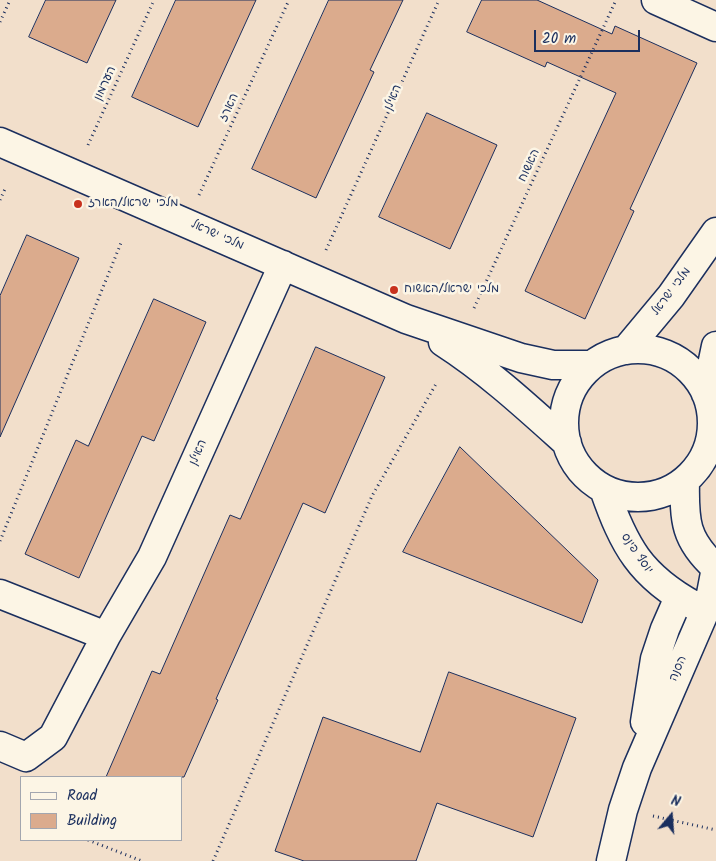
<!DOCTYPE html>
<html>
<head>
<meta charset="utf-8">
<style>
  body { margin:0 }
  #map { position:relative; width:716px; height:861px; overflow:hidden; background:#f2dfcb; font-family:Kalam,sans-serif }
  canvas { display:block }
  .legend { position:absolute; left:20px; top:776px; width:162px; height:65px; box-sizing:border-box; background:#fcf5e5; border:1px solid #a2a6af; margin:0; padding:6px 9px; list-style:none; font-size:15px; color:#1b2f5e }
  .legend li { display:flex; align-items:center; gap:10px; height:25px }
  .legend b { width:25px; border:1px solid #a2a6af }
  .north { position:absolute; left:646px; top:791px; width:50px; height:50px; -webkit-text-stroke:4px #fcf5e5; paint-order:stroke; rotate:18deg; font-size:14px; font-weight:700; line-height:20px; text-align:center; color:#1b2f5e }
  .north::after { content:''; display:block; margin:auto; width:18px; height:22px; background:#1b2f5e; clip-path:polygon(50% 0,100% 100%,50% 72%,0 100%) }
  .scale { position:absolute; left:534px; top:30px; width:106px; height:22px; box-sizing:border-box; border:2px solid #1b2f5e; border-top:0; padding-left:6px; font-size:15px; line-height:18px; white-space:nowrap; color:#1b2f5e; -webkit-text-stroke:4px #fcf5e5; paint-order:stroke }
</style>
</head>
<body>
<div id="map">
<canvas width="716" height="861"></canvas>
<ul class="legend">
<li><b style="height:6px;background:#fcf5e5"></b>Road</li>
<li><b style="height:14px;background:#dbab8d"></b>Building</li>
</ul>
<div class="north">N</div>
<div class="scale">20 m</div>
</div>
<script>
const g = document.querySelector('canvas').getContext('2d');
g.lineJoin = 'round';
function paint(path, color) { g.fillStyle = color; g.fill(path, 'evenodd'); }
function stroke(path, color, width, dash) { g.strokeStyle = color; g.lineWidth = width; g.lineCap = dash ? 'butt' : 'round'; g.setLineDash(dash || []); g.stroke(path); }
function drawText(font, color, halo, rows, align = 'center') {
  g.font = font + ' Kalam,"Playpen Sans Hebrew",sans-serif'; g.lineWidth = 5; g.setLineDash([]); g.textBaseline = 'middle'; g.strokeStyle = halo; g.fillStyle = color; for (const [text, x, y, turn = 0] of rows) {
    g.save(); g.translate(x, y); g.rotate((+turn || 0) * Math.PI / 180); g.textAlign = isNaN(turn) ? turn : align; if (halo) g.strokeText(text, 0, 0); g.fillText(text, 0, 0); g.restore();
  }
}
const building = new Path2D(`
  M46 0H116L87 63 29 37Z
  M176 0H256L198 127 132 97Z
  M329 0H403L370 70 374 72 316 198 252 169Z
  M482 0H537L612 34 615 26 697 63 630 209 634 211 585 319 525 291 616 93 547 62 545 67 467 32Z
  M427 113 497 145 450 249 379 217Z
  M27 235 79 258 0 437V296Z
  M154 299 206 322 154 441 142 436 79 578 25 554 76 440 88 446Z
  M316 347 385 377 325 513 303 503 216 699 218 700 184 777H106L152 671 160 674 230 515 240 519Z
  M460 447 598 580 582 623 403 552Z
  M449 672 576 718 533 837 437 803 416 861H304L275 851 323 717 420 752Z`);
const path = new Path2D(`
  M0 22 10 0
  M88 145 154 0
  M199 195 289 0
  M0 200 5 189
  M326 250 439 0
  M474 308 616 0
  M0 541 121 243
  M653 816 716 830
  M88 840 142 861
  M213 861 372 496 436 384`);
const minor = new Path2D(`
  M656 0 716 27
  M0 142 406 319 521 358 553 365H592
  M443 342C488 371 527 407 567 443
  M564 423a74 74 0 1 1 148 0a74 74 0 1 1-148 0Z
  M626 350 671 296 716 232
  M706 394 716 346
  M685 481C684 521 685 540 716 568
  M604 489C624 546 640 576 695 606
  M0 594 106 636
  M645 722 655 659 665 629 679 597
  M0 746 26 757 53 737 106 636 152 557 283 265
  M611 861 623 810 637 768 705 611 711 594 716 568`);
const markers = [
  [78,204,5,"#c8321e"],
  [394,290,5,"#c8321e"]
];
const streetNames = [
  ["הערמון",106,84,-65],
  ["האילן",394,98,-66],
  ["הארז",230,108,-65],
  ["האשוח",530,166,-65],
  ["מלכי ישראל",217,236,24],
  ["מלכי ישראל",672,292,-53],
  ["האילן",199,453,-66],
  ["יוסף פינס",636,554,55],
  ["הסנה",679,669,-66]
];
const poiNames = [
  ["מלכי ישראל/הארז",88,204],
  ["מלכי ישראל/האשוח",404,290]
];
paint(building, '#dbab8d');
stroke(building, '#1b2f5e', 1);
stroke(minor, '#1b2f5e', 31);
stroke(path, '#1b2f5e', 3, [1, 4]);
stroke(minor, '#fcf5e5', 28);
for (const [x, y, r, color] of markers) { const dot = new Path2D(); dot.arc(x, y, r, 0, 2 * Math.PI); g.fillStyle = color; g.fill(dot); stroke(dot, '#fcf5e5', 2); }
drawText('12px', '#1b2f5e', '#fcf5e5', streetNames);
drawText('12px', '#1b2f5e', '#fcf5e5', poiNames, 'left');
</script>
</body>
</html>
